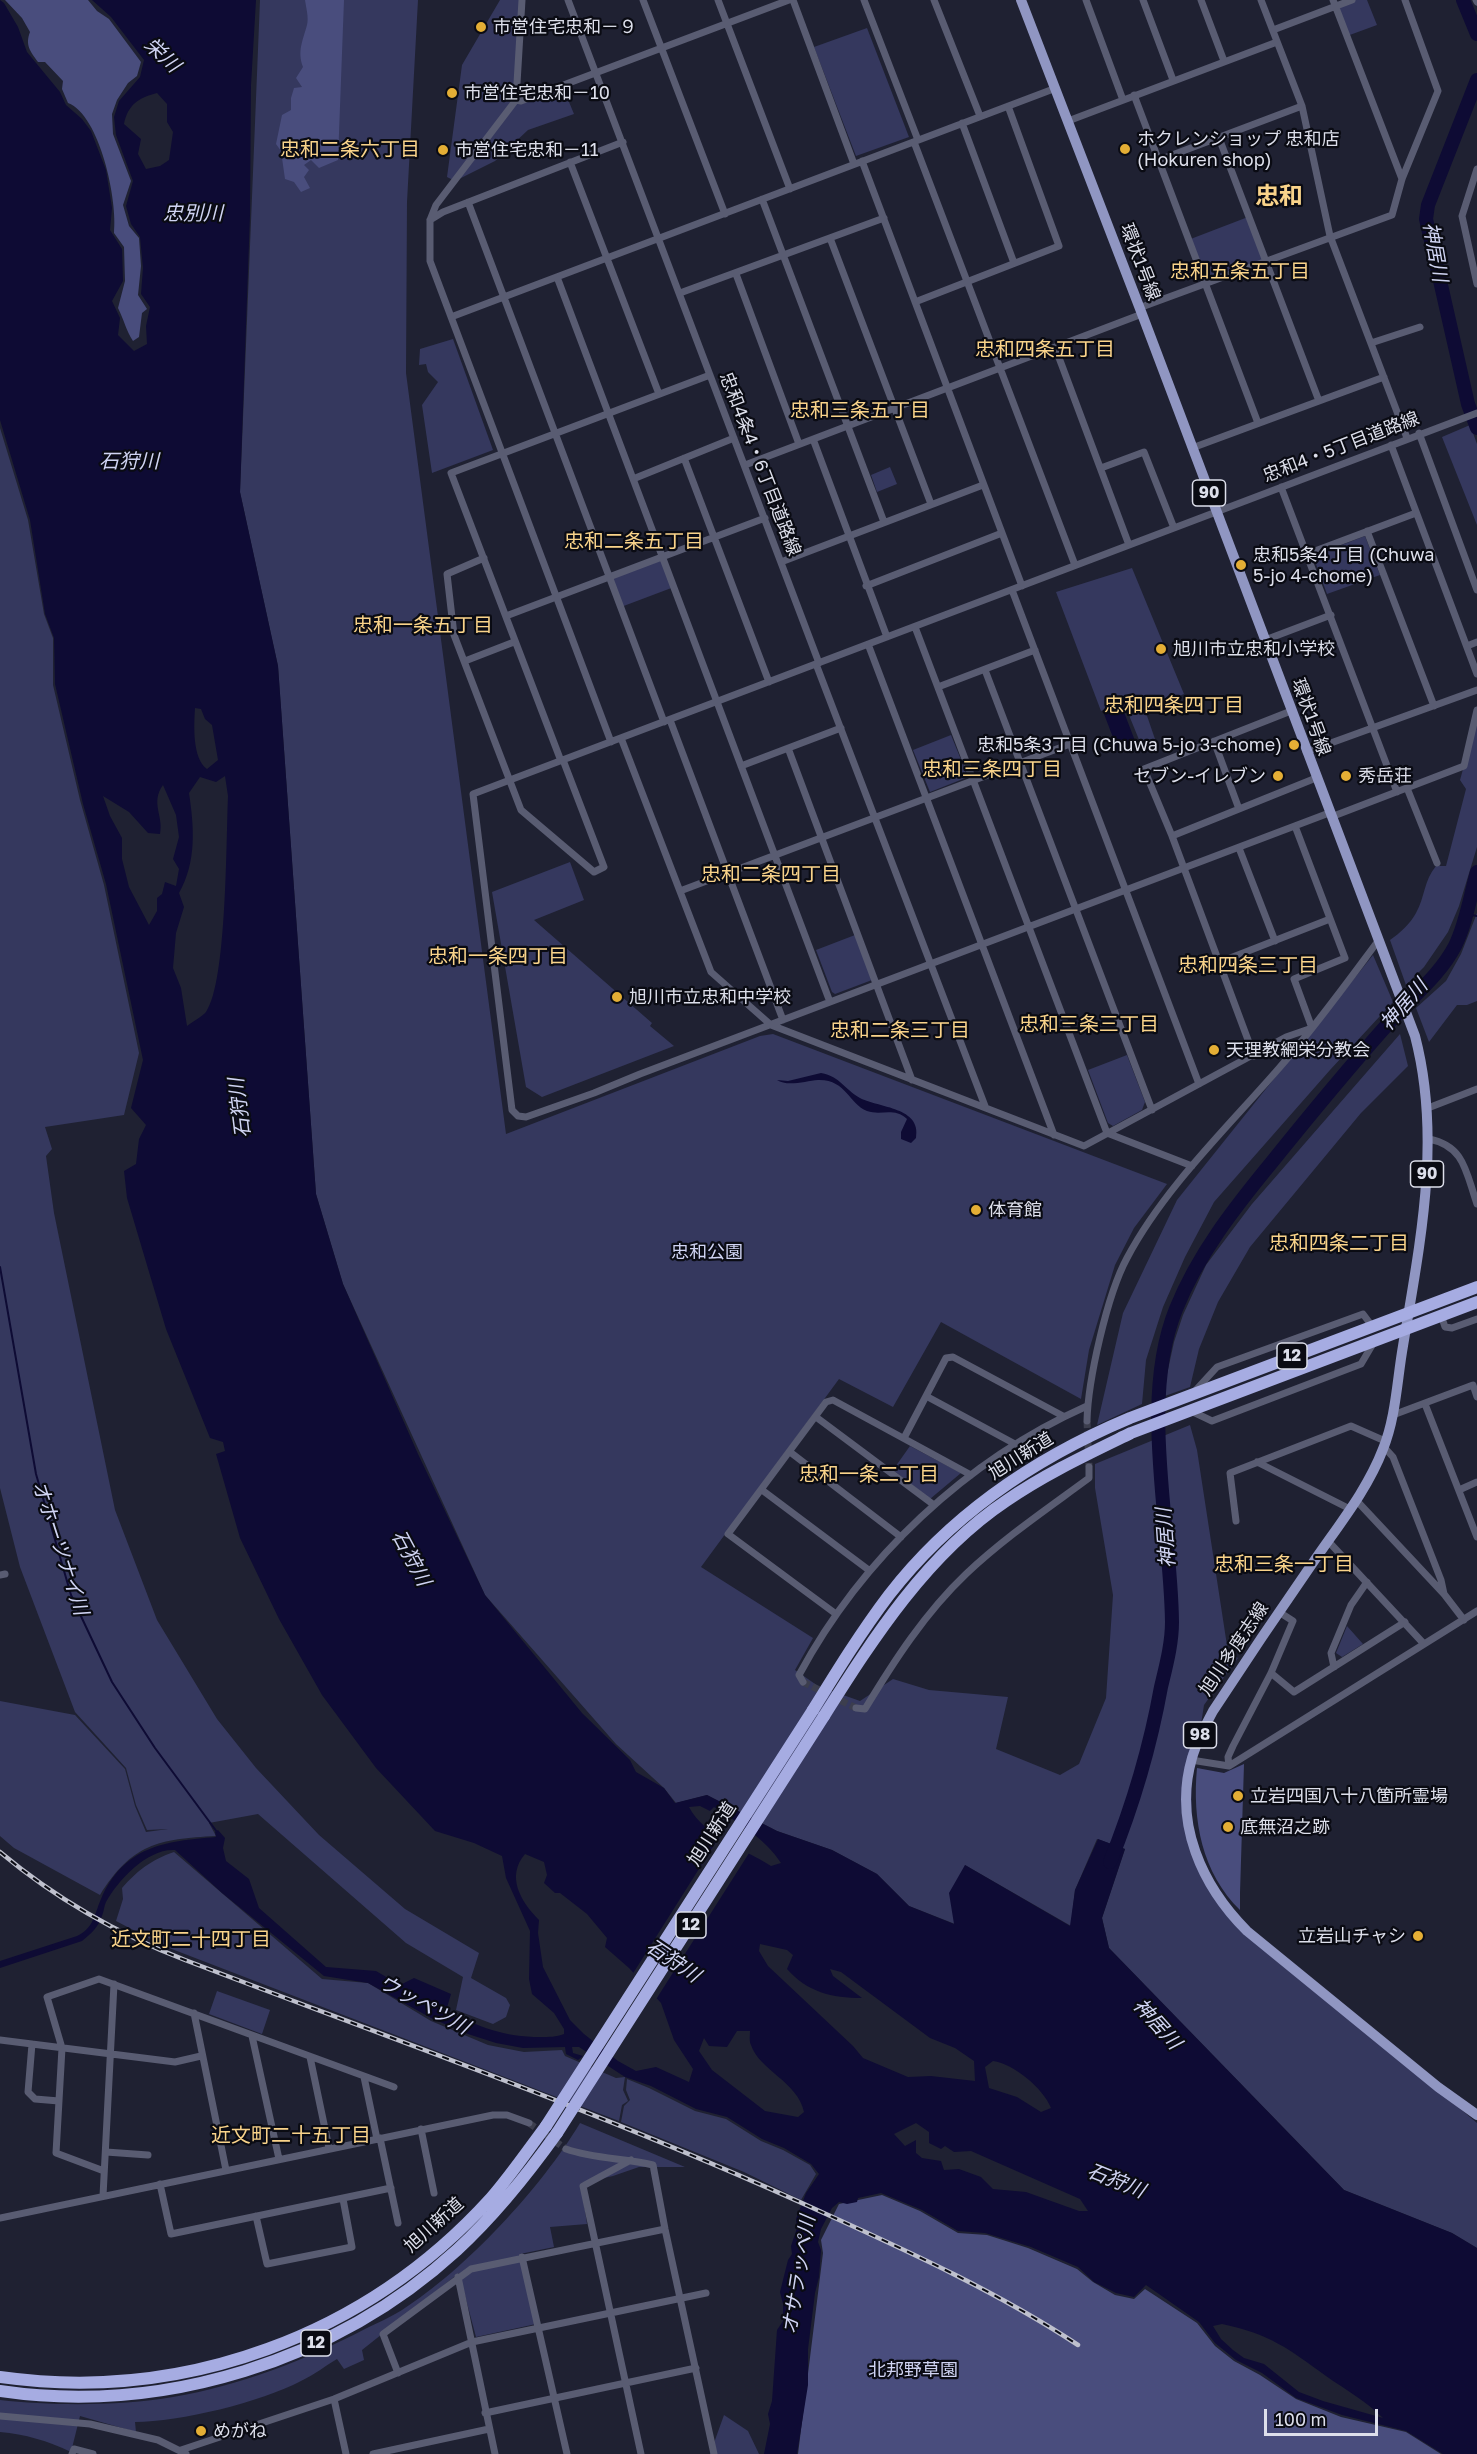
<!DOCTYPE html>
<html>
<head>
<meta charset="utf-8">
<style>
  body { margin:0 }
  #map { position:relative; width:1477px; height:2454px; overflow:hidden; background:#1f2132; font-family:"Golos Text",sans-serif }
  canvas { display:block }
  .scale { position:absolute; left:1264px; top:2409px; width:114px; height:27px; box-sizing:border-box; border:3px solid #dddfeb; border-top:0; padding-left:8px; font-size:18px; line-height:21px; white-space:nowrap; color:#dddfeb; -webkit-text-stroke:4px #0a0b13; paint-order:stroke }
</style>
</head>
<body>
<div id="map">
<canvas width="1477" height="2454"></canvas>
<div class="scale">100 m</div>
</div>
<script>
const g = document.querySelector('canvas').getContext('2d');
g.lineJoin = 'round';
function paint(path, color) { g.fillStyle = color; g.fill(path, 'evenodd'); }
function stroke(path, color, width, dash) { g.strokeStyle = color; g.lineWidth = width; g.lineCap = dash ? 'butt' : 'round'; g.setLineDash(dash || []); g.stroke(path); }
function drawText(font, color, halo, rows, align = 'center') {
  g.font = font + ' "Golos Text","Noto Sans JP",sans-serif'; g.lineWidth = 4.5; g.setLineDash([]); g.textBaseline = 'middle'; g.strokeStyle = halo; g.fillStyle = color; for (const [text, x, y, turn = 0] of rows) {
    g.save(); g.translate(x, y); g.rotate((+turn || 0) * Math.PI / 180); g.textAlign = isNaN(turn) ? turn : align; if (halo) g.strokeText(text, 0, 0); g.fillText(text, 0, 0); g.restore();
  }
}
const green = new Path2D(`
  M260 0H418L407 202 406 373 506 1134 760 1036 773 1034 1167 1184 1134 1228 1115 1265 1089 1350 1081 1399 941 1322 893 1407 839 1379 701 1567 813 1638 795 1670 818 1686 860 1701 893 1679 929 1690 1008 1697 996 1749 1060 1775 1079 1764 1106 1698 1113 1595 1095 1488V1464L1190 1425 1197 1450 1228 1652 1238 1658 1204 1705 1199 1737 1191 1760 1192 1845 1229 1912 1477 2123V2248L1452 2233 1344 2190 1109 1948 1102 1918 1125 1849 1097 1839 1075 1890 1071 1926 965 1865 955 1924 909 1906 877 1874 832 1850 777 1831 707 1795 676 1803 664 1788 616 1744 485 1595 343 1284 316 1194 278 666 240 492Z
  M500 0H522L516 99 562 85 574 114 528 130 495 161 461 178 453 180 447 177 462 65Z
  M1352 0H1367L1377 25 1347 36 1335 7Z
  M867 28 909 137 856 156 814 47Z
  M1248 217 1265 260 1205 283 1188 240Z
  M453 339 493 450 432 473 422 405 438 382 428 372 426 364 419 365 420 349Z
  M1470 425 1477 444V525L1442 437Z
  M0 428 28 520 44 614 53 638V685L80 800 104 885 139 1053 124 1115 45 1127 52 1149 46 1156 54 1213 115 1510 157 1620 217 1719 256 1768 319 1835 405 1909 479 1953 471 1978 506 1998 510 2005 506 2017 493 2024 456 2010 463 1977 406 1943 258 1814 209 1823 216 1836C158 1839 132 1844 100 1895L14 1848 0 1836V1701L75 1715 125 1769 135 1806 146 1832 168 1829 147 1830 136 1805 126 1768 75 1712 20 1567 0 1488Z
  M890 467 897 484 877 492 871 475Z
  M1365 536 1380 575 1327 594 1313 556Z
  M662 556 674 587 621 607 609 576Z
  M1132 568 1184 694 1145 710 1156 742 1142 747 1124 703 1101 711 1056 592Z
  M1477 719V847L1459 906 1448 932 1424 967 1406 985 1390 940C1400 933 1410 924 1416 913 1425 897 1424 880 1436 866H1446L1466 789 1460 780Z
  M951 735 968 777 930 792 913 750Z
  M570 862 584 900 534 920 652 1023 650 1026 674 1046 542 1097 526 1087 492 892Z
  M1477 913V1001L1467 1005H1457L1429 1042 1416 1008 1446 981 1461 954Z
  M855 935 872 980 835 994 832 992 816 950Z
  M1373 955 1393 1002 1330 1070 1214 1202 1185 1257 1163 1307 1146 1360 1142 1404 1097 1425 1123 1313 1177 1200Z
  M1400 1034 1408 1066 1361 1113 1250 1247 1218 1302 1199 1349 1190 1387 1162 1397 1174 1342 1183 1315 1206 1265 1252 1204Z
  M1127 1055 1145 1102 1142 1110 1113 1126 1108 1123 1088 1070Z
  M910 1446 961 1473 930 1499 893 1470Z
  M1347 1626 1363 1644 1342 1657 1336 1653Z
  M174 1852 322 1979 368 1983 431 2021 488 2045 524 2052 562 2050 565 2056 616 2078 625 2077 623 2090 628 2101 622 2105 619 2121 164 1946 116 1921 123 1899 122 1888C138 1870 151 1860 174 1852Z
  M217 1991 270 2010 262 2034 209 2014Z
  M627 2079 649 2088 695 2111 726 2119 761 2141 783 2150 810 2165 816 2174 801 2200 744 2172 621 2122 624 2106 630 2100 626 2090Z
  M580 2123 685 2167H639L613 2176 581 2183 587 2224 550 2227 554 2247 520 2254 536 2324 476 2337 459 2273 362 2350 364 2360 344 2369 337 2359C325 2366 314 2375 301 2381 261 2402 180 2422 135 2422L136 2432 80 2416 71 2452C48 2441 25 2434 0 2432V2400C52 2406 121 2406 173 2397 239 2386 306 2360 365 2329 377 2323 391 2317 402 2310 466 2269 541 2188 580 2123Z
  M724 2415 748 2431 759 2454H710Z`);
const forest = new Path2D(`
  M5 0H88L97 11 109 19 141 62 137 76 128 83 117 100 112 114 113 134 131 181 123 205 129 226 139 238 141 266 138 295 147 309 142 313 139 337 133 341C126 330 124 320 118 308L125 281 124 247 114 233C118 201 100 115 68 103L62 89 63 81 45 62H38C30 51 25 45 30 32L22 18Z
  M305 0H344L338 160 319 168 311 160 304 165 309 170 304 177 310 188 301 192 294 182 285 179 281 151 276 144 282 115 291 110V98L294 88 302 87 296 78 303 67C297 51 303 40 307 25 309 18 306 7 305 0Z
  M1244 1764 1240 1893V1910C1202 1873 1192 1820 1197 1768L1224 1773Z
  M882 2195 920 2211 958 2233 987 2235 1028 2248 1077 2269 1093 2282 1115 2295 1134 2299 1145 2289 1197 2323 1215 2346 1234 2361 1260 2375 1296 2399 1341 2417 1406 2432 1441 2454H798L823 2253 821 2240 839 2204Z`);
const water = new Path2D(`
  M0 0 4 3 18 27 27 52 60 92 66 105 82 119 91 131 106 170 112 208 110 230 122 249 123 281 112 301 120 318 118 335 134 351 147 344 146 326 150 307 141 294 143 268 140 237 131 224 126 206 133 181 116 135 114 117 119 101 140 77 144 60 111 17 92 0H256L251 85 250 215 240 492 278 666 316 1194 343 1284 418 1454 485 1595 582 1713 630 1760 636 1772 664 1788 675 1803 707 1795 777 1831 832 1850 877 1874 909 1906 954 1924 949 1893 965 1865 1070 1926 1075 1890 1098 1839 1125 1849 1102 1918 1109 1948 1344 2190 1452 2233 1477 2248V2454H1443L1406 2431 1342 2415 1296 2398 1262 2373 1236 2360 1215 2343 1199 2322 1146 2285 1134 2297 1116 2293 1094 2282 1078 2267 1031 2247 985 2233 958 2231 922 2210 881 2193 858 2198 857 2202 847 2204 839 2202 832 2208 821 2229 818 2242 821 2250 819 2277 815 2293 808 2349V2385L797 2454H764L770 2424 768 2414 772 2401 777 2330 783 2321V2304L780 2292 788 2260 792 2254 791 2246 797 2228 796 2219 806 2193 819 2174 811 2164 784 2148 762 2139 727 2117 696 2109 651 2086 625 2077 579 2047H572L573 2053 583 2056 578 2060 566 2054 565 2047 523 2048 496 2043 468 2034 431 2018 368 1983 324 1976 222 1893 175 1850C148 1848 118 1880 106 1902 104 1906 104 1911 102 1916 99 1926 91 1934 82 1941L0 1968V1961L77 1936C94 1928 94 1915 101 1899 124 1846 165 1841 216 1837L215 1832 218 1830 225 1838 223 1848 226 1861 249 1879 259 1908 326 1967 376 1971 400 1985 414 1978 451 1994 446 2011C480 2027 503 2037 541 2037 549 2037 556 2037 564 2034V2029L554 2013 532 1994 529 1979 530 1931 506 1878 502 1856 474 1843 435 1831 376 1768 322 1695 279 1619 240 1538 216 1454 225 1451 223 1442 210 1438 166 1329 127 1198 124 1171 136 1164 139 1139 146 1125 131 1108 143 1060 106 884 83 804 55 684 54 638 45 614 30 520 0 420ZM157 93 167 104V122L173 132 169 160 160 166 146 169 138 154 141 139 124 124C128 105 138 98 157 93ZM195 708 201 709 205 719 212 725 218 760 207 769C192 758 194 725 195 708ZM225 776 228 796C226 840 227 982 206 1012 202 1017 193 1021 187 1026L181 988 173 968 176 933 184 907 179 893C197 861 194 827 189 793L200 777 216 782ZM163 785 176 815 179 837 173 859 179 869 176 886 165 882 162 894 157 898V911L149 925 129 887 122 859V838L110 816 103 796 129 812 148 833 160 834C164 816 150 803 163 785ZM700 1806 710 1811 714 1807C738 1823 765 1838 781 1863L771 1866C743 1848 705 1837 689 1807ZM525 1854 544 1862 547 1875 544 1883 555 1893H560L587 1914 607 1938 605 1947 629 1968 661 2003 674 2040 693 2069 689 2082 656 2067 636 2071 618 2061 584 2034 570 2020 543 1967 538 1933 539 1920C520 1901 506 1876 525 1854ZM760 1944 787 1950 793 1955 787 1969C807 1992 832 1998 862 1998L833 1976 830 1969 841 1972 930 2038 955 2048 974 2061 975 2081 931 2076 908 2077 863 2058 853 2046 768 1966 759 1951ZM737 2031H750C750 2035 749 2041 751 2045 759 2070 798 2082 804 2112L798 2117 765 2111 712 2070 699 2051 704 2038 709 2046 727 2047ZM993 2061C1014 2064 1043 2088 1051 2108L1041 2112 1017 2097 989 2088 985 2067ZM916 2123 929 2132V2143L941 2149 945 2146 954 2152 971 2151 1080 2199 1088 2211H1079L1026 2192 993 2189 981 2177 959 2169 944 2170 941 2161 922 2158 916 2153V2140L905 2146 894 2134ZM1222 2324C1270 2334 1289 2349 1326 2376 1346 2390 1366 2401 1383 2418L1323 2401 1299 2392 1264 2364 1244 2358 1233 2350 1221 2339 1213 2326Z
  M1122 707 1137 746 1119 753 1104 714Z
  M821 1073C841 1077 844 1089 860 1098 879 1108 922 1107 916 1138L911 1143 901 1139V1132L907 1119C894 1107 881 1116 867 1111 849 1104 846 1079 818 1080 806 1081 787 1087 777 1080L788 1081Z`);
const pier = new Path2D(`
  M721 1834 751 1850 655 2001 632 1975Z`);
const stream = new Path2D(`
  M1467 914 1477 916
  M0 1267 36 1474 71 1595 112 1682 155 1748 217 1832`);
const river = new Path2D(`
  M1463 0 1477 34
  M1477 80 1428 205 1426 219 1468 404 1477 428
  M1110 1862C1133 1805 1150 1748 1161 1687 1166 1666 1172 1644 1172 1622 1171 1525 1139 1400 1176 1309 1198 1254 1235 1207 1272 1162 1309 1116 1347 1070 1386 1026 1408 1000 1439 977 1455 946 1466 924 1470 897 1477 872`);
const streetTunnel = new Path2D(`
  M1087 1421 1089 1467
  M803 1682 856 1708
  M529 2123 566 2149`);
const street = new Path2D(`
  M522 0 516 100 436 205 430 220V261L611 742
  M568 0 819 663
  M643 0 725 214
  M718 0 790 189
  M793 0 854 164
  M864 0 918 140
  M934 0 980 116
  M1086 0 1123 100
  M1143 0 1173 80
  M1201 0 1224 61
  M1261 0 1302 106 1330 236 1407 438
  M1333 0 1402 179
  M1476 0 1477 2
  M1273 30 1352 0
  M1134 95 1258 423
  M516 100 521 101 789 0
  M1068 121 1277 42
  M962 123 1014 263
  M1219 138 1319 401
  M914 142 1075 565
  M1159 160 1302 106
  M862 161 1022 586
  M570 162 659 394
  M1477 169 1462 216 1477 284
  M762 199 884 522
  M468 202 664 722
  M430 220 443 212 623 142
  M830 238 931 504
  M736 274 799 444
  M557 277 830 1002
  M680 293 884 218
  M915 302 1059 246 1008 106
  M1139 308 1392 215 1402 179 1438 91 1405 0
  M451 317 1056 88
  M1371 343 1420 327
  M1055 347 1129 545
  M1419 433 1477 590
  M813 439 887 637
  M1391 445 1477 674
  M1192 448 1384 377
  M684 458 769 682
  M745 465 1142 314
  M1101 468 1144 452 1174 528
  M633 479 734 438
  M1281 487 1397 792
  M1367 531 1434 706
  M1307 554 1416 513
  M484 558 447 574 454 635 521 810 594 872 604 867 563 760
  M781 562 983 485
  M866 586 1002 533
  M1012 590 1199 1084
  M506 616 765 518
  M915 627 1107 1133 1192 1166
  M1265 640 1331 615
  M868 644 1054 1135
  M1467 646 1477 642
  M465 661 514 642
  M816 664 985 1106
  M985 670 1152 1110
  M938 687 1035 650
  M670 720 783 1020
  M621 738 711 972 771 1025 1084 1146 1286 1037 1312 1028 1294 979 1345 958 1295 826
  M1214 741 1239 809
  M788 748 912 1080
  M1306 752 1477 690
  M561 761 451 473 710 375
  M741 766 841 728
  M1407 788 1437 863
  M1329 813 640 1074 594 1093 526 1117 518 1116 512 1110 473 794 1477 413
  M1331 817 1464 766 1477 710
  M1172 836 1316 778
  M1239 848 1275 941
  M680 891 1070 744
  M1220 962 1330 919
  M1254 1056 1172 836 1144 769 1291 711
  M1428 1108 1477 1089
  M1429 1139C1465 1146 1466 1173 1477 1204
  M1441 1315 1445 1327 1452 1328 1477 1319
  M1194 1392 1217 1367 1363 1314 1372 1326
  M926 1396 1015 1444
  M1425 1404 1477 1537
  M1191 1411 1212 1421 1361 1364 1374 1342
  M1393 1415 1473 1385 1477 1397
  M816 1417 934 1505
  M1087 1421C1088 1380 1107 1295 1127 1258 1164 1188 1228 1127 1280 1067 1315 1027 1346 984 1378 941
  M904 1438 946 1358 953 1357 1063 1416
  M1384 1447 1393 1457 1441 1580 1444 1594
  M790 1452 901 1537
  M1257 1462 1350 1509
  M762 1490 870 1571
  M1459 1490 1477 1482
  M1356 1500 1444 1594 1464 1620
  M1236 1521 1230 1473 1351 1426 1385 1441
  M1328 1541 1424 1644
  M0 1575 5 1574
  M836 1614 728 1534 826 1402 833 1400 971 1475
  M1334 1667 1331 1653 1351 1605 1367 1582
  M1271 1673 1294 1692 1405 1622
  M803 1682 799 1675C862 1558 966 1460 1087 1406
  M856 1708 865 1709C894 1661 925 1613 966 1574 1004 1538 1047 1509 1089 1478V1467
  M1191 1760 1229 1766 1477 1611
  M1229 1766 1228 1757 1233 1746 1271 1673 1293 1621 1279 1612
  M194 2013 226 2170
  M252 2036 279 2159
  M0 2040 175 2062 201 2056
  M32 2044 28 2092 35 2099 59 2101
  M310 2057 329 2148
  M364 2077 377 2139
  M421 2129 434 2193
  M380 2138 398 2223
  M566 2149C594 2159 625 2158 653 2165L665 2229 714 2454
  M106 2152 148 2155
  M631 2160 583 2186 641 2454
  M104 2171 56 2153 62 2048 47 1997 99 1979 394 2087
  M160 2184 171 2234 391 2188
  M103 2196 114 1984
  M256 2216 267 2264 352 2247 343 2199
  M0 2218 493 2115H507L529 2123
  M522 2257 567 2454
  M458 2277 495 2454
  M398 2373 383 2334 471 2269 665 2229
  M334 2399 346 2454
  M485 2413 696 2368
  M0 2416 90 2424 158 2440 186 2454
  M181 2450 334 2399 472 2342 706 2293
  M72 2454 74 2449 93 2454
  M373 2454 489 2429`);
const primary = new Path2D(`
  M1021 0 1142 314 1415 1036C1442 1139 1420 1243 1403 1346 1397 1380 1396 1417 1383 1449 1367 1491 1337 1527 1312 1564 1278 1613 1245 1662 1213 1711 1205 1726 1197 1741 1192 1758 1173 1823 1202 1886 1247 1931L1438 2087 1477 2115`);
const highway = new Path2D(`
  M813 1710C837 1671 861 1632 889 1595 951 1515 1037 1457 1130 1418L1477 1287
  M824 1716C874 1637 927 1554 1006 1501 1045 1474 1088 1454 1131 1433L1477 1302
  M0 2377C184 2403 366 2336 491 2198 511 2175 528 2150 546 2126
  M0 2391C163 2415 336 2361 457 2250 495 2215 527 2175 557 2133`);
const rail = new Path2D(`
  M0 1852C55 1898 118 1934 185 1960 400 2042 617 2118 826 2214 912 2253 999 2293 1078 2345`);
const highwayBridge = new Path2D(`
  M546 2126 813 1710
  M557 2133 824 1716`);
const markers = [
  [481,27,6,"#e4ae35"],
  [452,93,6,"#e4ae35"],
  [1125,149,6,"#e4ae35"],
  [443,150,6,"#e4ae35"],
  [1241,565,6,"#e4ae35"],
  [1161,649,6,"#e4ae35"],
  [1294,745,6,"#e4ae35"],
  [1278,776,6,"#e4ae35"],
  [1346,776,6,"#e4ae35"],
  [617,997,6,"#e4ae35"],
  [1214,1050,6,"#e4ae35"],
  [976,1210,6,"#e4ae35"],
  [1238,1796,6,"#e4ae35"],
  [1228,1827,6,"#e4ae35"],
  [1418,1936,6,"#e4ae35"],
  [201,2431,6,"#e4ae35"]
];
const shields = [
  [1209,493,33],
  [1427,1174,33],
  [1292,1356,30],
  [1200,1735,33],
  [691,1925,30],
  [316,2343,30]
];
const shieldNames = [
  ["90",1209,493],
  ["90",1427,1174],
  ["12",1292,1356],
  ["98",1200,1735],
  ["12",691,1925],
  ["12",316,2343]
];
const poiNames = [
  ["市営住宅忠和－９",493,27],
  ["市営住宅忠和－10",464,93],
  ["ホクレンショップ 忠和店",1137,139],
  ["(Hokuren shop)",1137,160],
  ["市営住宅忠和－11",455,150],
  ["忠和5条4丁目 (Chuwa",1253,555],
  ["5-jo 4-chome)",1253,576],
  ["旭川市立忠和小学校",1173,649],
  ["忠和5条3丁目 (Chuwa 5-jo 3-chome)",1282,745,"right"],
  ["セブン-イレブン",1266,776,"right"],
  ["秀岳荘",1358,776],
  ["旭川市立忠和中学校",629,997],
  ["天理教網栄分教会",1226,1050],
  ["体育館",988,1210],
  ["立岩四国八十八箇所霊場",1250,1796],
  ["底無沼之跡",1240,1827],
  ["立岩山チャシ",1406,1936,"right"],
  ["めがね",213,2431]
];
const streetNames = [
  ["環状1号線",1140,262,69],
  ["忠和4・5丁目道路線",1341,447,-21],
  ["忠和4条4・6丁目道路線",760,464,69],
  ["環状1号線",1311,717,70],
  ["旭川新道",1021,1456,-32],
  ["旭川多度志線",1234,1649,-56],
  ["旭川新道",712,1834,-57],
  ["旭川新道",434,2225,-42]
];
const parkNames = [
  ["忠和公園",707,1252],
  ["北邦野草園",913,2370]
];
const waterNames = [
  ["栄川",162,55,43],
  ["忠別川",193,214],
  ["神居川",1435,252,80],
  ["石狩川",129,462],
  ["神居川",1404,1005,-49],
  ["石狩川",240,1108,-97],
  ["神居川",1166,1538,-94],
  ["オホーツナイ川",60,1548,72],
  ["石狩川",411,1558,62],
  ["石狩川",673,1961,34],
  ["ウッペツ川",424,2005,29],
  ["神居川",1157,2024,48],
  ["石狩川",1116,2181,22],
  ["オサラッペ川",799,2275,-81]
];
const neighbourhoodNames = [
  ["忠和二条六丁目",350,150],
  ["忠和五条五丁目",1240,272],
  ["忠和四条五丁目",1045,350],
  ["忠和三条五丁目",860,411],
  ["忠和二条五丁目",634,542],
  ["忠和一条五丁目",423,626],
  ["忠和四条四丁目",1174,706],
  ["忠和三条四丁目",992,770],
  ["忠和二条四丁目",771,875],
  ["忠和一条四丁目",498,957],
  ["忠和四条三丁目",1248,966],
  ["忠和三条三丁目",1089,1025],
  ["忠和二条三丁目",900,1031],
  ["忠和四条二丁目",1339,1244],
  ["忠和一条二丁目",869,1475],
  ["忠和三条一丁目",1284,1565],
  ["近文町二十四丁目",191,1940],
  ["近文町二十五丁目",291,2136]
];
const districtNames = [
  ["忠和",1279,196]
];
paint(green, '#35385e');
paint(forest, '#494d7d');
paint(water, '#0e0b34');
paint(pier, '#1f2132');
stroke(stream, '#0e0b34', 2);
stroke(river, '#0e0b34', 14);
stroke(streetTunnel, '#3c3e4e', 7, [7, 3.5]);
stroke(street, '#595c72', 7);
stroke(primary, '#9096c2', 10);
stroke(highway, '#a6ace2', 12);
stroke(rail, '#bec0cd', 4.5);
stroke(rail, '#0a0b13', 2, [7]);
stroke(highwayBridge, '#a6ace2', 12);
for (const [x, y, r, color] of markers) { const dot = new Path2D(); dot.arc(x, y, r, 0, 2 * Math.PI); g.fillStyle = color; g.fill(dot); stroke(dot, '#0a0b13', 2); }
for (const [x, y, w] of shields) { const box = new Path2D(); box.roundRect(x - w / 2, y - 13, w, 26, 4.5); g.fillStyle = '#0a0b13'; g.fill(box); stroke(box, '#dddfeb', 1.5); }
drawText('bold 16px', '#dddfeb', null, shieldNames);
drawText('18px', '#dddfeb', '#0a0b13', poiNames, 'left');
drawText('18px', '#dddfeb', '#0a0b13', streetNames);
drawText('18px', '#d0d4f3', '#0a0b13', parkNames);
drawText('italic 20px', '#d0d4f3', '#0a0b13', waterNames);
drawText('20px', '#f9d38a', '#0a0b13', neighbourhoodNames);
drawText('bold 24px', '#f9d38a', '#0a0b13', districtNames);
</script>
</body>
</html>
